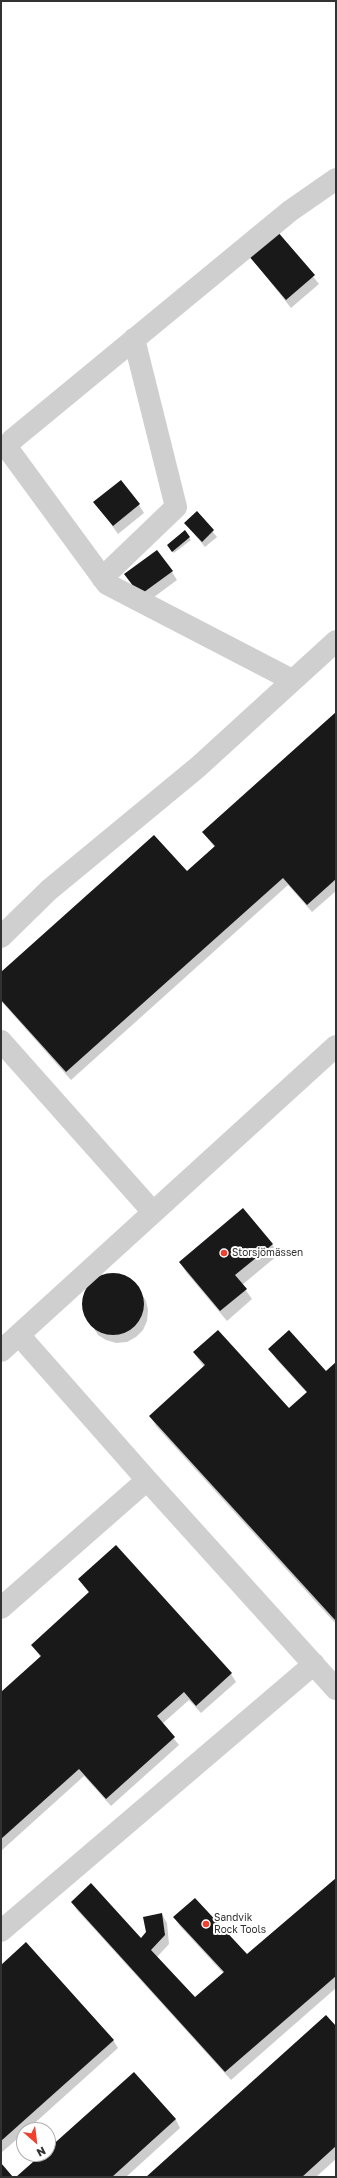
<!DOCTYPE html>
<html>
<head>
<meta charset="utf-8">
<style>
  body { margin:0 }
  #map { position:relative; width:337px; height:2178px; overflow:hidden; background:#fff; font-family:"Golos Text",sans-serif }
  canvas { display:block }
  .frame { position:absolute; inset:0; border:2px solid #323232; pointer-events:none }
  .north { position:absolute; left:16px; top:2122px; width:40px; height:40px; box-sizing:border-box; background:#fff; border:1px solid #adadad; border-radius:50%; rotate:152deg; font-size:11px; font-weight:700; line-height:16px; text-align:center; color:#323232 }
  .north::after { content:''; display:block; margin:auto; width:14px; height:18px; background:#ee422f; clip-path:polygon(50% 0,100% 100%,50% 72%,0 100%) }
</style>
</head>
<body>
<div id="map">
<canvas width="337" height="2178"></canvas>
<div class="frame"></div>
<div class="north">N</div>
</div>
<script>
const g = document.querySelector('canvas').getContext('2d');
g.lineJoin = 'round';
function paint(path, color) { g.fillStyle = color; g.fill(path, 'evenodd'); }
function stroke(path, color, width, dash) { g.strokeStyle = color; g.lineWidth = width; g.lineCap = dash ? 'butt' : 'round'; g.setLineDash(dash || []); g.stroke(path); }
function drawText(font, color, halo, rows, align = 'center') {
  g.font = font + ' "Golos Text",sans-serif'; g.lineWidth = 4; g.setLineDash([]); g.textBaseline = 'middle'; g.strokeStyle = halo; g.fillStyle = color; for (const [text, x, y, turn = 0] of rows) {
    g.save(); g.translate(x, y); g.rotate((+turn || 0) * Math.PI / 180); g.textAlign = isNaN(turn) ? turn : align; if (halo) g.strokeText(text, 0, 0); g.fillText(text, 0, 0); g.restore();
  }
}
const shadow = new Path2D(`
  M277 232 319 284 291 308 249 255Z
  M95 502 139 505 144 513 118 534Z
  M197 513 217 537 205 547 185 523Z
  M185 532 191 540 174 553 169 547Z
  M172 572 177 580 146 603 125 574Z
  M336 713V891L312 912 288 885 71 1080 1 1001V973L187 873 215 848 203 832Z
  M272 1244 278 1255 242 1285 252 1299 227 1321 186 1272 180 1262Z
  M110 1275H120L136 1285 146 1301 148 1310 147 1321 143 1330 136 1337 127 1342 116 1343 106 1340 98 1335 87 1317 84 1308 87 1289 93 1282Z
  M270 1349 326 1372 336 1363V1624L156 1426 150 1416 204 1367 194 1353 289 1409 307 1393 276 1359Z
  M79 1579 231 1674 236 1682 201 1713 189 1700 162 1724 179 1745 111 1806 84 1776 1 1851V1694L41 1658 32 1645 89 1593Z
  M336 1879V1988L231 2080 77 1910 72 1902 141 1939 162 1914 167 1923 169 1944 157 1957 195 1998 224 1974 179 1925 174 1917 247 1955Z
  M1 1966 113 2040 118 2048 27 2130H24V2133L1 2153Z
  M336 2028V2159L316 2177H147Z
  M133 2073 176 2120 180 2128 126 2177H18L43 2154H48V2150Z`);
const building = new Path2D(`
  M277 231 315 275 286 300 248 255Z
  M121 480 140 504 113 526 93 502Z
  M197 511 214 530 202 542 184 523Z
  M185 530 190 537 172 552 167 545Z
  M157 550 173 571 140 595 124 574Z
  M336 712V879L307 905 283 878 66 1072 1 1000V972L154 835 187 871 215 846 202 832Z
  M243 1208 273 1244 235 1275 247 1289 220 1311 179 1262Z
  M82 1304a31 31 0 1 1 62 0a31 31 0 1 1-62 0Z
  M218 1330 289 1408 307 1392 268 1349 289 1330 326 1371 336 1362V1621L149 1416 205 1365 193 1352Z
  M116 1545 232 1673 196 1706 184 1692 157 1716 175 1737 106 1799 79 1769 1 1839V1692L41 1656 31 1645 89 1592 78 1579Z
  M336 1878V1976L225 2072 71 1902 91 1883 141 1938 146 1932 143 1917 162 1913 165 1935 151 1950 195 1997 224 1972 173 1917 195 1898 247 1954Z
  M26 1942 114 2040 1 2141V1965Z
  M326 2015 336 2026V2146L302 2177H146Z
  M134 2072 176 2119 112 2177H16L42 2154H48V2149Z
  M1 2163 13 2177H1Z`);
const minor = new Path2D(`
  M102 578 176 507 134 339
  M292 680 107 584 11 453 8 447 12 440 290 211 336 179
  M1 937 49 890 198 767 336 641
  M1 1041 153 1212
  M19 1335 147 1480 336 1689
  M1 1351 336 1046
  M1 1608 147 1480
  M1 1931 314 1664`);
const markers = [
  [224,1253,4,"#ee422f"],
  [206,1924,4,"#ee422f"]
];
const poiNames = [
  ["Storsjömässen",232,1253],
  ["Sandvik",214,1918],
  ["Rock Tools",214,1930]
];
paint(shadow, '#0003');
paint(building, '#191919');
stroke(minor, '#cfcfcf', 22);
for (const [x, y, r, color] of markers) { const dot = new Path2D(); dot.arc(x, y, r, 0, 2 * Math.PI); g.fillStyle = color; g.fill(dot); stroke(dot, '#fff', 1.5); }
drawText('10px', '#323232', '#fff', poiNames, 'left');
</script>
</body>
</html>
